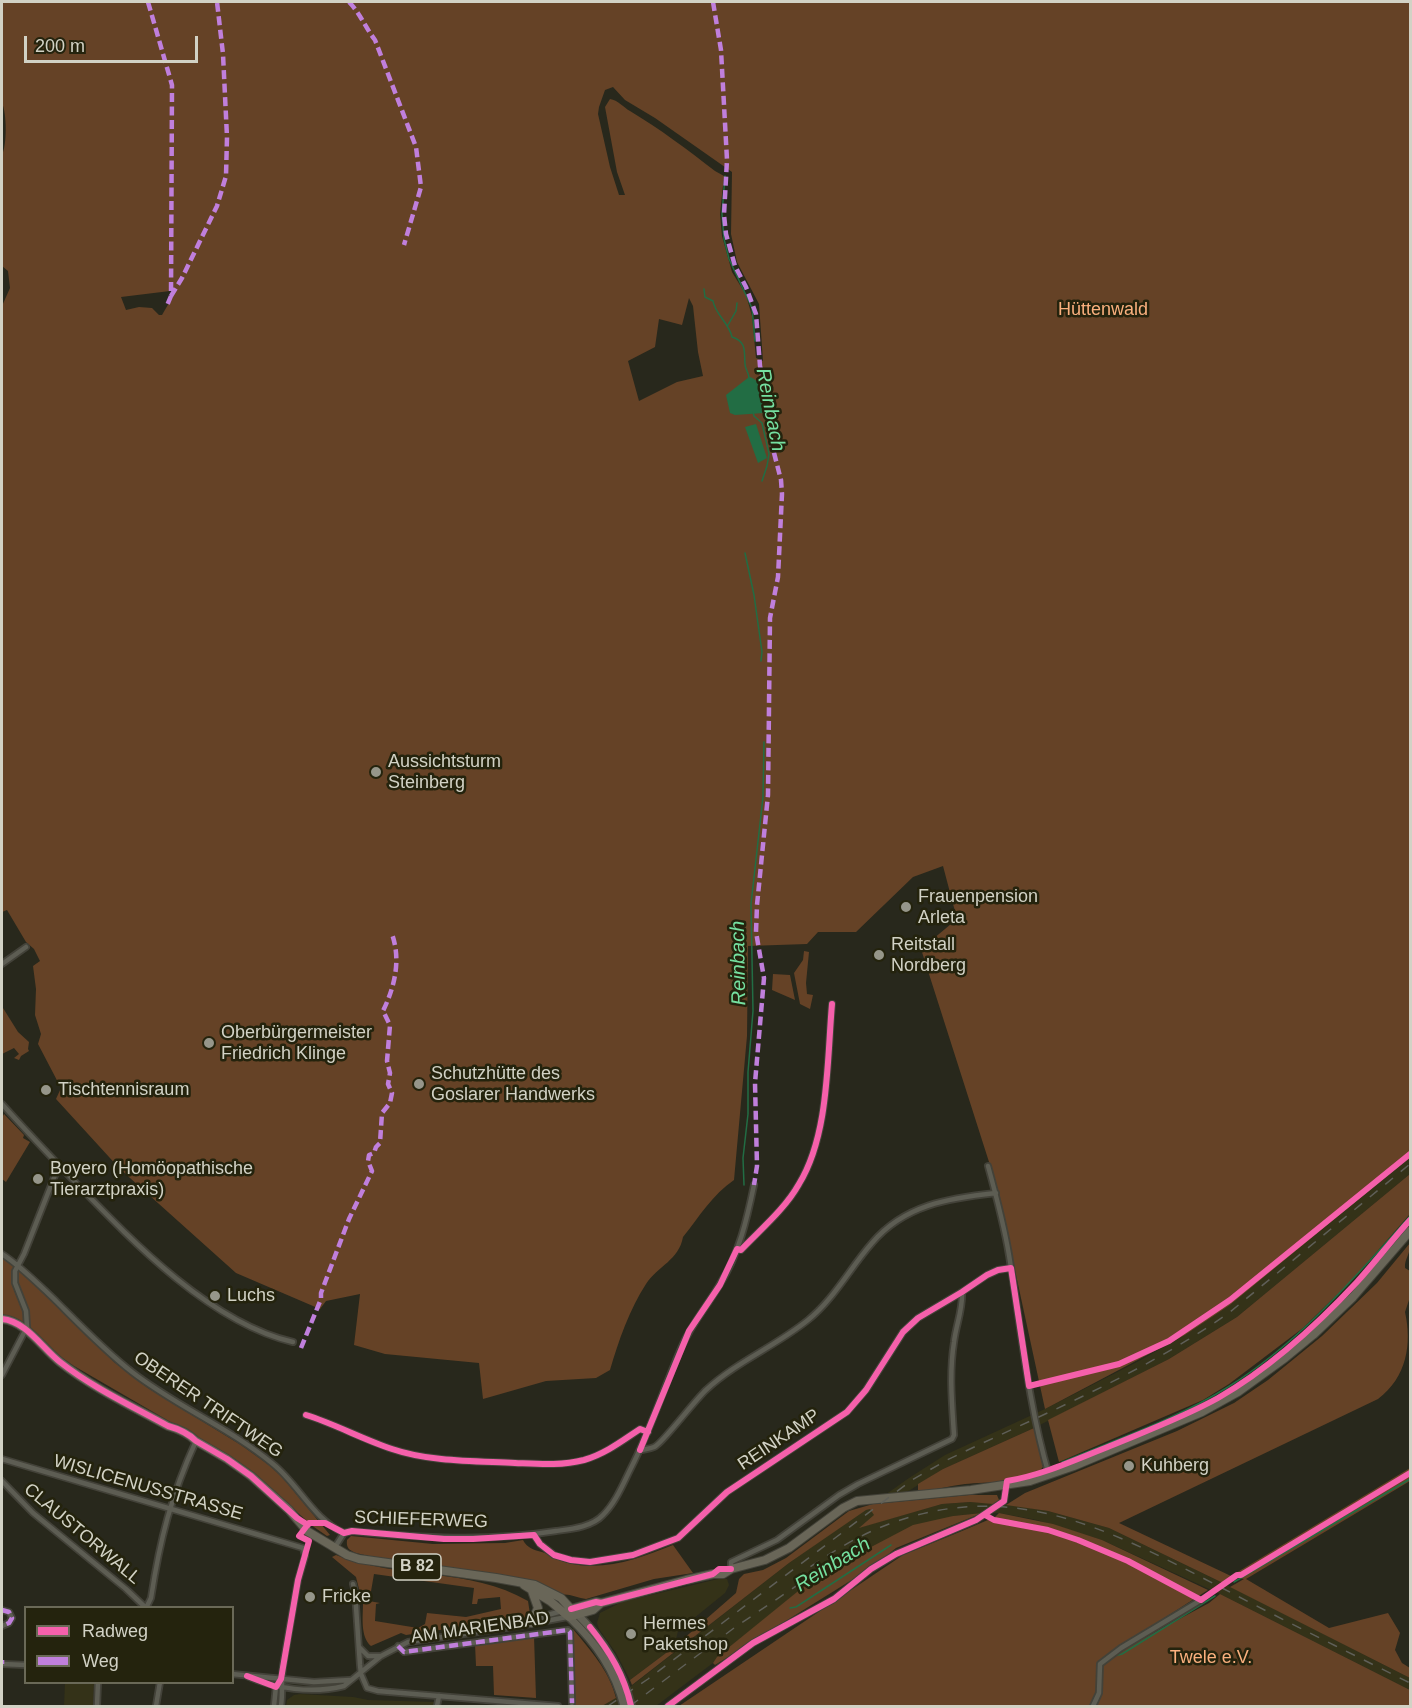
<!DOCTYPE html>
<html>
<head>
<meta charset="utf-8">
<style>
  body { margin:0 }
  #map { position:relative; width:1412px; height:1708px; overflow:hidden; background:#28281c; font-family:Arial,sans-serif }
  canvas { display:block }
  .frame { position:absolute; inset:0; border:3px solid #d2d2c5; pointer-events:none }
  .legend { position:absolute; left:24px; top:1606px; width:210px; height:78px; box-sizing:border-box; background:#24230d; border:2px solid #6a6957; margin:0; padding:8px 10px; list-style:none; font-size:18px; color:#d2d2c5 }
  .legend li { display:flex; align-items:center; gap:12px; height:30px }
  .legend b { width:30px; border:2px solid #6a6957 }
  .scale { position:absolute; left:24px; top:36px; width:174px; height:27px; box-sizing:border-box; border:3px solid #d2d2c5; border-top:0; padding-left:8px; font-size:18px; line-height:21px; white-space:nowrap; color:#d2d2c5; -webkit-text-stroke:4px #24230d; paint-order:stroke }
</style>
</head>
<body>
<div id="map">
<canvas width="1412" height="1708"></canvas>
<div class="frame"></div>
<ul class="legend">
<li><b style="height:8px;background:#f560ab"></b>Radweg</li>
<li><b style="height:8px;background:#c07fdc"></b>Weg</li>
</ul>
<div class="scale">200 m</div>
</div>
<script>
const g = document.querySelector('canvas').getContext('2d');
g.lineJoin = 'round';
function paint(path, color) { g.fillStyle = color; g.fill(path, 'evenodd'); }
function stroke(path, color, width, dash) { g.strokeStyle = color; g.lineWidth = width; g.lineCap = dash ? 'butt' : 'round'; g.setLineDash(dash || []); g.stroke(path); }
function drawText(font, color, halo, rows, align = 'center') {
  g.font = font + ' Arial,sans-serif'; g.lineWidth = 5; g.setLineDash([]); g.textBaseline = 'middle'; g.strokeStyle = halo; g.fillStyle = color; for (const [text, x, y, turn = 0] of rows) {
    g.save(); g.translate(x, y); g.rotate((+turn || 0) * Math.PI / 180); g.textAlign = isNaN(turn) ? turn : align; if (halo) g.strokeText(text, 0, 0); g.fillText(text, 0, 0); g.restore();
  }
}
const built = new Path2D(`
  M1410 1157V1174L1237 1317 1169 1359 1034 1428 943 1469 893 1501 861 1527 942 1504 970 1502 1008 1504 1048 1511 1109 1528 1223 1583 1410 1678V1690L1220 1594 1102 1540 1037 1520 999 1513H982L953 1516 814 1579 718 1657 713 1663 656 1706H602L616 1698 789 1563 909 1478 945 1455 1045 1409 1137 1362 1185 1335 1230 1305Z
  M718 1579H727L729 1585 725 1593 678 1631 674 1647 630 1680 616 1653 599 1629 597 1623 600 1613 622 1602Z
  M65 1683H94L93 1706H64Z
  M300 1694 353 1697 368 1700 435 1702V1706H286L287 1700 294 1695Z`);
const green = new Path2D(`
  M2 2H1410V1157L1230 1305 1185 1335 1045 1409 997 1187 921 949 957 919 943 866 913 877 856 932H818L807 944 748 946 747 1036 734 1180C713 1194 699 1217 683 1237 679 1260 658 1266 646 1284 630 1308 618 1342 610 1370L596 1378 546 1381 483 1399 479 1363 385 1354 354 1345 360 1294 326 1301 320 1309 236 1273 120 1169 56 1099 61 1088 38 1044 41 1034 35 1015 36 989 33 966 40 961 34 949 26 942 7 910 2 912V306L10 288 8 271 2 266V155C7 145 7 114 2 103ZM613 87 625 100 655 118 732 172 731 234 737 262 759 304 763 361 756 358 752 316 746 295 732 272 722 236 720 214 724 176 715 171C688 150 660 129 630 111 623 107 618 100 610 99L605 107 617 172 625 195H619L610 167 598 114 599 107 605 90ZM171 288 173 296 162 315H159L152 308 139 307 126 310 121 297 170 291ZM689 298 693 306 698 352 703 376 677 382 639 401 628 361 655 347 659 319 682 325Z
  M804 951 809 952 806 983 807 994 813 995 810 1009 800 1004 794 973 803 960Z
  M773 974 790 975 795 1000 772 990Z
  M2 1002 3 1008 18 1032 29 1042 28 1049 29 1051 21 1056 19 1060 14 1058 19 1054 14 1048 2 1054Z
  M4 1114 24 1135 23 1138 30 1142 6 1182 2 1179V1118Z
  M1410 1174V1214L1351 1281 1303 1328 1229 1384 1203 1400 1059 1462 1048 1420 1169 1359 1237 1317Z
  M1410 1243C1411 1254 1404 1259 1405 1268L1410 1271V1297L1405 1312C1412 1344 1407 1377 1378 1399L1119 1523 1231 1576 1410 1468V1481L1246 1579 1329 1628 1388 1613 1400 1633 1395 1650 1402 1663 1410 1668V1678L1230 1587 1244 1579 1231 1576 1223 1583 1109 1528 1048 1511 1006 1505 1025 1493 1177 1431 1234 1403 1268 1380 1322 1336 1377 1283Z
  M2 1257 14 1265C6 1295 26 1299 25 1323L2 1315Z
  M21 1269 114 1362 148 1388 241 1445 269 1465 283 1478 330 1535 327 1536 314 1527 274 1492 198 1438 74 1366 55 1353 30 1329V1315L16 1277 19 1270Z
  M1034 1428 1043 1467C1032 1483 984 1482 965 1484 950 1486 934 1490 918 1492V1484L943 1469Z
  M969 1495H997L999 1500 993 1504 970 1502 942 1504 859 1528 874 1515 870 1509 866 1510 789 1563 632 1685 630 1680 674 1647 736 1593 739 1579 744 1574 763 1570 786 1558 849 1511 873 1504Z
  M982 1513 896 1548 871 1568 715 1665 713 1663 717 1657 813 1579 873 1546 913 1525 953 1516Z
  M999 1513 1053 1524 1102 1540 1208 1590 1107 1655 1099 1663 1098 1693 1092 1706H679L903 1555 962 1531 995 1517Z
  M351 1536 433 1544 505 1543 523 1540C527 1548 534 1550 542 1552 551 1555 558 1561 568 1563 605 1572 640 1558 673 1545L693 1573 654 1579 586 1599C578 1598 568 1593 561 1595 496 1565 423 1571 356 1553 349 1550 346 1548 347 1540Z
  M336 1555C398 1580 470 1567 528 1601L530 1614 528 1617 406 1635 401 1633 371 1646C360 1637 363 1616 363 1603L369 1601 380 1603 376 1604 375 1621 418 1628 425 1624 427 1613 466 1617 501 1609 500 1597 478 1599 477 1604H472L474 1588 374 1574 370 1597H361L356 1577 332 1557Z
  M1220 1594 1410 1690V1706H1094L1100 1693 1101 1664 1109 1657 1209 1603Z
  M573 1629C590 1650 609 1670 616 1698L602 1706H573Z
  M534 1636 536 1698 494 1695 493 1666H476L475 1644Z`);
const water = new Path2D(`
  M749 377C762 379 766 402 764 413L735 415 730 413 726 395Z
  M756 424 767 458 758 463 745 427Z`);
const stream = new Path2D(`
  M725 176 722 214 724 239 729 259 752 308 755 341
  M704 289 705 297 713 301C715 314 729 323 732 337 747 342 744 351 745 364 745 369 749 373 749 378
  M728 325 736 311 737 303
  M753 412 754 416 762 423 769 454 767 466 762 481
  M745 553 754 595 762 652 761 661
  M744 1185 743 1158 748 1114V1072L753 1011 751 904 763 797 764 742
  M1062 1462C1117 1439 1177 1419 1228 1387 1300 1342 1354 1278 1410 1216
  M1234 1582 1410 1479
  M790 1608 796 1607 891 1545
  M1114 1656 1122 1654 1215 1596
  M1096 1706 1099 1699`);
const street = new Path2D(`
  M2 964 26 947
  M2 1104C26 1131 52 1158 77 1184 134 1243 211 1323 293 1342
  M988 1166C996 1195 1004 1225 1009 1255 1021 1328 1028 1404 1049 1475
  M737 1249 741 1250C761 1229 785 1209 799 1184 829 1135 827 1061 832 1004
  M2 1254C22 1267 38 1284 56 1301 81 1326 105 1351 132 1372 177 1407 230 1428 273 1464 299 1485 313 1519 344 1533
  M2 1375 27 1327 26 1311 15 1283V1271L24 1254 59 1165
  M306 1415C335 1424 362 1439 392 1449 430 1462 475 1461 515 1463 538 1464 561 1466 584 1460 605 1454 622 1441 640 1429L648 1432
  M641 1450C645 1449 650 1449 654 1447 661 1445 695 1400 706 1390 736 1362 776 1346 808 1320 834 1299 850 1268 872 1243 904 1205 949 1198 996 1193
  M2 1459 303 1548 305 1556 298 1580 283 1666C281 1680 283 1692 281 1706
  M2 1481 33 1513 126 1589 146 1608 151 1598C160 1539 171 1496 196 1441
  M534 1535 540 1544 554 1555 571 1560 590 1562 633 1555 678 1538 727 1492 847 1412 866 1390 903 1332 918 1318 962 1292 987 1275 998 1270 1011 1268
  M335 1547 344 1533 352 1531C422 1538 486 1542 556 1531 571 1529 592 1527 603 1515 616 1502 623 1484 631 1468 651 1429 664 1387 682 1346 692 1323 708 1305 720 1284 739 1254 747 1219 754 1185
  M731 1569V1562L777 1540 839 1495 858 1484 952 1439 954 1435C952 1404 949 1374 954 1342 956 1325 963 1309 962 1292
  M353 1584 355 1592 360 1665 361 1674 367 1688 378 1691 558 1706
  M2 1610 9 1612 12 1618 9 1623 2 1626
  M534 1622 544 1616 562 1611
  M398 1646 404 1652 568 1630 570 1632 572 1703
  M360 1648 368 1656H381
  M2 1664 26 1665
  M232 1674 314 1682 350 1680
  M247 1676C276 1689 312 1694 344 1686L381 1656 408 1642 519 1626 567 1617
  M97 1706 98 1682
  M156 1706 160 1682
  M274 1706 276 1686
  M437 1706 439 1696
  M668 1706 753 1643 834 1599 871 1569 896 1554 976 1520 1004 1501 1006 1486
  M1093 1706 1099 1693 1100 1664 1121 1648 1201 1600`);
const secondary = new Path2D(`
  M575 1612C603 1639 622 1669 631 1706
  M569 1617C596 1643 615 1670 624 1706`);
const primary = new Path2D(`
  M2 1319C26 1321 42 1348 60 1362 93 1388 132 1406 168 1426 179 1429 189 1434 196 1441L227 1459 251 1476 289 1510 307 1531 347 1555 359 1559 496 1578 535 1585 561 1598 571 1609 596 1602 601 1603 686 1580 713 1574H723L731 1569 765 1560 789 1548 843 1508 857 1501 971 1490 1030 1481 1074 1466 1202 1412 1238 1392 1285 1358 1313 1335 1353 1297 1410 1231
  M524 1585 550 1601 569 1617 593 1610 601 1603
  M531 1623 538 1608 532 1591`);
const rail = new Path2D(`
  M794 1578C824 1557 854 1537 889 1524 1015 1477 1114 1532 1224 1589 1285 1621 1348 1652 1410 1683
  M608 1706 648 1679 912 1480 947 1460C1042 1414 1143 1374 1230 1312L1410 1164
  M630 1706 734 1628 808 1578`);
const quiet = new Path2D(`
  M148 2 172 85 171 296 166 308
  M349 2C360 13 365 27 375 40L416 147 421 187 404 245
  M713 2 721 50 727 160 724 215 726 234 735 266 746 287 756 314 760 366 770 410 772 445 781 480 782 494 778 577 770 618 768 795 757 905 756 932 764 978 755 1083 757 1166 754 1185
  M171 296 182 278 217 206 226 176 227 137 223 54 217 2
  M301 1348 321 1299V1293L349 1219 372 1171 368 1161 369 1155 374 1153 376 1147 380 1143 382 1113 390 1103 392 1093 388 1084 390 1073 387 1061 390 1025 383 1011C395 986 401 960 392 934
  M2 1610 9 1612 12 1618 9 1623 2 1626
  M398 1646 404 1652 568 1630 570 1632 572 1703
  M2 1660V1664`);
const cycleway = new Path2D(`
  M2 1319C26 1321 42 1348 60 1362 93 1388 132 1406 168 1426 179 1429 189 1434 196 1441L227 1459 251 1476 297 1518 308 1525
  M306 1415C335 1424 362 1439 392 1449 430 1462 475 1461 515 1463 538 1464 561 1466 584 1460 605 1454 622 1441 640 1429L648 1432
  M640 1450 689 1331 720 1285 737 1249 741 1250C761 1229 785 1209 799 1184 829 1135 827 1061 832 1004
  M985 1515 994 1520 1048 1530 1078 1540 1128 1561 1201 1600 1237 1575H1241L1410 1473
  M571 1609 596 1602 601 1603 713 1574 719 1569H731
  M590 1627C610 1652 624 1675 631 1706
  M247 1676 276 1687 281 1679 298 1580 309 1541 299 1536 309 1523H325L344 1533 352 1531 444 1539H473L534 1535 540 1544 554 1555 571 1560 590 1562 633 1555 678 1538 727 1492 847 1412 866 1390 903 1332 918 1318 962 1292 987 1275 998 1270 1011 1268 1029 1386 1119 1364 1169 1341 1230 1300 1410 1154
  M668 1706 753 1643 834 1599 871 1569 896 1554 976 1520 1004 1501 1007 1481C1043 1475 1077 1459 1110 1446 1146 1431 1184 1417 1218 1398 1270 1368 1316 1326 1357 1282 1375 1262 1392 1240 1410 1220`);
const markers = [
  [376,772,6,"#96968a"],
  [906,907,6,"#96968a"],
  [879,955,6,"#96968a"],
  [209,1043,6,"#96968a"],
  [419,1084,6,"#96968a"],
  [46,1090,6,"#96968a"],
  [38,1179,6,"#96968a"],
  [215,1296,6,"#96968a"],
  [1129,1466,6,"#96968a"],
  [310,1597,6,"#96968a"],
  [631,1634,6,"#96968a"]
];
const shields = [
  [417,1567,48]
];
const shieldNames = [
  ["B 82",417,1567]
];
const parkNames = [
  ["Hüttenwald",1103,310],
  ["Twele e.V.",1211,1658]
];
const poiNames = [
  ["Aussichtsturm",388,762],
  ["Steinberg",388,783],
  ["Frauenpension",918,897],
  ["Arleta",918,918],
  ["Reitstall",891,945],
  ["Nordberg",891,966],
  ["Oberbürgermeister",221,1033],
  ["Friedrich Klinge",221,1054],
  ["Schutzhütte des",431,1074],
  ["Goslarer Handwerks",431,1095],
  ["Tischtennisraum",58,1090],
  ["Boyero (Homöopathische",50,1169],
  ["Tierarztpraxis)",50,1190],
  ["Luchs",227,1296],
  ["Kuhberg",1141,1466],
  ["Fricke",322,1597],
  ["Hermes",643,1624],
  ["Paketshop",643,1645]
];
const streetNames = [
  ["OBERER TRIFTWEG",208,1405,34],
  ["REINKAMP",779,1440,-34],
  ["WISLICENUSSTRASSE",148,1488,16],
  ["SCHIEFERWEG",421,1520,2],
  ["CLAUSTORWALL",82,1534,40],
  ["AM MARIENBAD",480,1628,-8]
];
const waterNames = [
  ["Reinbach",770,410,79],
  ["Reinbach",739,963,-91],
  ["Reinbach",833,1565,-32]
];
paint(built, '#343218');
paint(green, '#654226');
paint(water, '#226d44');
stroke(stream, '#226d44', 1.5);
stroke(street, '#434239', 8);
stroke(secondary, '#434239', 10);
stroke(primary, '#434239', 10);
stroke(street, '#5d5d53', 4.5);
stroke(secondary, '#646256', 7);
stroke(primary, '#696658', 8);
stroke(rail, '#5f5f58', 1.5, [10, 10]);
stroke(quiet, '#c07fdc', 4.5, [9, 4.5]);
stroke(cycleway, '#f560ab', 6);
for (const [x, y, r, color] of markers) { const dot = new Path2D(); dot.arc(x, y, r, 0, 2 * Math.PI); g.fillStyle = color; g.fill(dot); stroke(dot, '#24230d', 2); }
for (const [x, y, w] of shields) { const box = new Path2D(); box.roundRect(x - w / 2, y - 13, w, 26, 4.5); g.fillStyle = '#24230d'; g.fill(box); stroke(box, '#d2d2c5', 1.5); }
drawText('bold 16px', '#d2d2c5', null, shieldNames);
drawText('18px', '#fab07e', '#24230d', parkNames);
drawText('18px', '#d2d2c5', '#24230d', poiNames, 'left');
drawText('18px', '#d2d2c5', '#24230d', streetNames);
drawText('italic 20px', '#75e0a0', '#24230d', waterNames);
</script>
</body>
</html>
